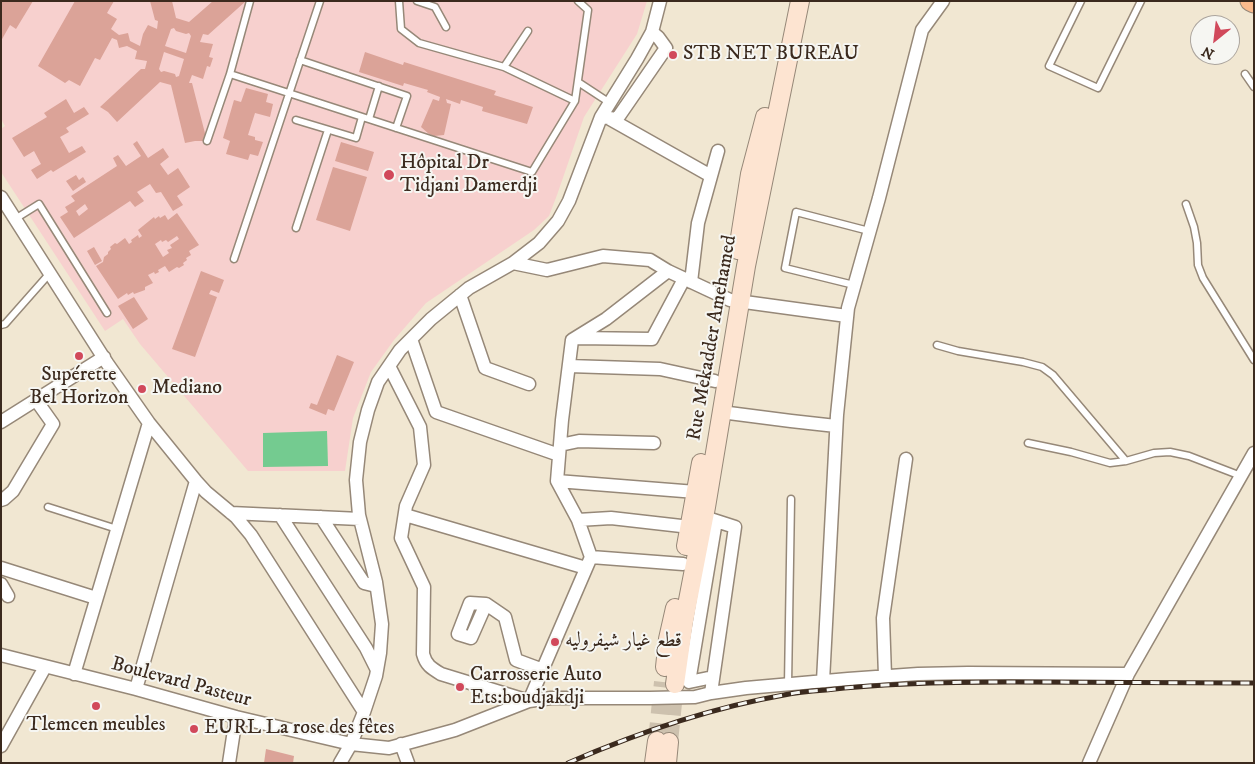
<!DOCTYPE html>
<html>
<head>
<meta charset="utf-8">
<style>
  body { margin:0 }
  #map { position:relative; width:1255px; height:764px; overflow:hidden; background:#f1e7d2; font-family:"IM FELL DW Pica",serif }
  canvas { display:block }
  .frame { position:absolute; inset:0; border:2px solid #3b2a1e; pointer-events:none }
  .north { position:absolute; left:1190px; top:15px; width:50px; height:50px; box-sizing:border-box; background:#f6f6f2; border:1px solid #aba49d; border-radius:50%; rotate:209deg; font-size:14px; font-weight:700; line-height:20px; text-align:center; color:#3b2a1e }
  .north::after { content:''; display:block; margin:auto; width:18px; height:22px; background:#d1495b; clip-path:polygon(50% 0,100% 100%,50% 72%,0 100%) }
</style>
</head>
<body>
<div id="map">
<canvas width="1255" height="764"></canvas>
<div class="frame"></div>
<div class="north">N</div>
</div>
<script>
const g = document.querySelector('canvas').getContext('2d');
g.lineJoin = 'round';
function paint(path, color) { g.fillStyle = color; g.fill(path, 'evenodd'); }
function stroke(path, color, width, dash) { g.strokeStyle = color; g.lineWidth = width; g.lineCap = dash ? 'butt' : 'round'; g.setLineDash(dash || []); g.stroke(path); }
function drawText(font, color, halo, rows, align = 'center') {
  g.font = font + ' "IM FELL DW Pica",Amiri,serif'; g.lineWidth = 4; g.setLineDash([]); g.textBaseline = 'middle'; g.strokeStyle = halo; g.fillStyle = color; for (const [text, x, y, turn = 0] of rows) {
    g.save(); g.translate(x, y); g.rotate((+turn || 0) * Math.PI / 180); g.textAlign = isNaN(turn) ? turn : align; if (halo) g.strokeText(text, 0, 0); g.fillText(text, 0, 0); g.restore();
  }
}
const built = new Path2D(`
  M1 1H647L637 34 584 117 557 195 549 216 534 230 426 303 394 340 371 372 353 418 345 471H248L140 344 123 319 105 331 1 172V129L5 126 1 119Z`);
const green = new Path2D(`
  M327 431 328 466 263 467V433Z`);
const building = new Path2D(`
  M1 1H33L16 29 10 25 1 41Z
  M75 1H114L107 13 117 19 111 29 119 35 128 33 130 41 140 46 143 34 148 25 157 29 158 21 155 20 150 1H172L176 18 189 22 213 1H246L208 35 203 34 200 42 213 44 209 57 213 58 210 67 207 66 203 79 192 75 189 83H192L207 141H195L185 143 171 85 160 82 117 122 108 112 100 107 141 69H145L147 61 135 59 137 51 127 46 119 48 117 40 112 38 100 60 95 58 80 86 69 80 65 83 38 66ZM174 28 176 31 186 34 189 33 191 36 186 53 165 46 171 29ZM164 52 184 59 179 76 176 77 175 74 164 71 161 72 159 69Z
  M365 52 403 65 404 62 496 91 494 95 533 107 527 124 482 111 483 107 461 100 460 104 446 99 447 103 451 104 444 135 434 136 429 134 421 127 433 99 439 101 440 97 427 92 428 90 404 83 403 86 359 72Z
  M246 88 268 94 266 102 273 104 270 117 255 113 248 135 255 137V140L263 142 258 156 250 154 248 160 226 154 230 141 223 138 234 100 241 102Z
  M66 99 74 113 84 107 89 114 66 128 69 132 60 137 69 153 82 146 86 152 53 172 51 170 37 179 31 170 41 164 34 151 24 157 12 138 47 117 44 113Z
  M137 141 148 158 163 148 169 157 160 164 168 175 178 168 190 187 177 196 183 205 173 211 161 192 156 193 150 184 137 192 144 201 135 207 130 201 74 238 60 217 68 212 65 207 75 201 71 196 117 166 113 158 118 155 126 166 141 156 133 144ZM85 204 88 209 79 216 76 211Z
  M341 142 374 152 368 171 335 161Z
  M333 167 367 177 350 231 316 220Z
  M76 175 79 180 83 177 86 182 73 191 66 181Z
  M177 213 199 245 189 251 191 255 186 258 187 260 183 263 184 265 179 268 177 267 169 272 165 266 158 270 159 272 155 274 154 272 148 275 153 283 145 287V290L134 294 133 292 128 295 127 293 118 299 96 266 103 262 104 257 108 254V252L111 249 110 247 115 243 117 244 125 238 129 244 132 242 131 240 138 235 139 238 142 236 138 230 154 217 155 219 159 216 160 218 165 215 168 220ZM177 236 179 239 170 245 172 248 167 250 169 253 163 257 155 244 161 240 162 242 166 240 168 242Z
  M94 247 102 261 95 265 87 251Z
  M201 271 224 280 219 293 211 290 209 294 217 297 195 357 172 349Z
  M134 297 148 319 133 329 118 306Z
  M337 355 354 362 334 411 328 409 326 415 309 408 311 403 317 405Z
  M266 749 294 756 293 763H264Z`);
const secondaryTunnel = new Path2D(`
  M657 741 663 682
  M669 742 675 684`);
const service = new Path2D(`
  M250 1 230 74 532 172 575 101 504 67 528 31
  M399 1 401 29 419 43 504 67
  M417 1 435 7 446 27
  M1081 1 1049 66 1098 88 1141 1
  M300 60 407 96 396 128
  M1245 74 1254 87
  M578 82 610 103
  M575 101 588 10 578 1
  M369 119 379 86
  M296 120 356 138 362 117
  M207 141 230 74
  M1186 204 1194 227 1197 243 1198 265 1203 278 1254 360
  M15 219 39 204 107 313
  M296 228 328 130
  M234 259 320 1
  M854 285 785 268 796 212 869 231
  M1 325 5 324 50 273
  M937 345 958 351 1023 362 1042 367 1053 375 1126 461
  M1028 443 1071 452 1110 463 1126 461 1154 453 1170 452 1189 456 1241 476
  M48 507 117 529
  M788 685 791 499`);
const minor = new Path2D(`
  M601 117 617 119 666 48 658 37 652 32
  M610 119 711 176
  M1 197 107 363 149 423 196 481 206 492 236 517 251 535 364 712
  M668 271 730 300 847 316
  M691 282 698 223 718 151
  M460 295 485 368 529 384
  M577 338 652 339 684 279
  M411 339 436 412 559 455
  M389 366 420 427 424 465 406 506 401 538 424 587 423 654C426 665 431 668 441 674L529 701 591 557 578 520 557 481 562 420 572 340 606 319 668 271 650 260 603 256 547 270 513 263
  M569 366 660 369 715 381
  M721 412 791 421 836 426
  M1 422 104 357
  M560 445 579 441 654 443
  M557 481 696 492
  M1 500 4 499 13 491 53 424 36 400
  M231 513 360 519
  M280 515 366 648 377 670
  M405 515 586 568
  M321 517 364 583 376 586
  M704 517 735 527 711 693
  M578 520 611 518 690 527
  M591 557 683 564
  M1 568 96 598
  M1 584 8 596
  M486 604 470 603 458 634 471 638 486 604 505 617 516 660 543 670
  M1 655 136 689 236 717 351 744 389 748 455 730 529 701 551 698H650L695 697 711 693 746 688 848 679 918 674 968 673 1128 674
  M74 674 149 423
  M885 676 883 618 906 459
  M713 677 689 682 716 521
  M823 681 837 415 848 308 879 198 922 30 943 1
  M136 689 196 481
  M401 744 408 763
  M1 746 45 667
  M229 763 236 717
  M340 763 351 744 364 712 376 676 380 653 382 624 376 582 359 515 356 480 360 442 368 410 378 382 400 350 431 319 469 288 513 263 539 243 558 221 569 201 601 117 637 59 652 32 660 1
  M1089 763 1128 674 1254 453`);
const secondary = new Path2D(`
  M738 250 750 174 765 117
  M686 546 701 463
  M665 667 668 639 675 608
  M675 684 684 621 706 507 746 266 800 1
  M654 763 657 741
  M667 763 669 742`);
const primary = new Path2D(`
  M1250 1 1254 3`);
const rail = new Path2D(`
  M568 763C637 733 710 708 784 695 798 692 812 691 826 690 887 683 949 682 1011 682 1092 682 1173 683 1254 683`);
const markers = [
  [673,55,5,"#d1495b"],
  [389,175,6,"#d1495b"],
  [79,356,5,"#d1495b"],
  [142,389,5,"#d1495b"],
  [555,642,5,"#d1495b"],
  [460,687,5,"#d1495b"],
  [96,706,5,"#d1495b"],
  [194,729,5,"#d1495b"]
];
const poiNames = [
  ["STB NET BUREAU",683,55],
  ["Hôpital Dr",400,164],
  ["Tidjani Damerdji",400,187],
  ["Supérette",79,376,"center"],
  ["Bel Horizon",79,399,"center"],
  ["Mediano",152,389],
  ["قطع غيار شيفروليه",565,642],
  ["Carrosserie Auto",470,676],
  ["Ets:boudjakdji",470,699],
  ["Tlemcen meubles",96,726,"center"],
  ["EURL La rose des fêtes",204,729]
];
const streetNames = [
  ["Rue Mekadder Amehamed",713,338,-80],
  ["Boulevard Pasteur",181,683,15]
];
paint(built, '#f7d0ce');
paint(green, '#74cb90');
paint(building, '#dba398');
stroke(secondaryTunnel, '#cdc1ae', 18, [18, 9]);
stroke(service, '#968878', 9);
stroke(minor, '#968878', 15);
stroke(secondary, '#968878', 20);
stroke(primary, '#968878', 21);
stroke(service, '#fff', 6);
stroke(minor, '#fff', 12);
stroke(secondary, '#fde4d1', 18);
stroke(primary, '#fbbb8d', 19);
stroke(rail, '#3b2a1e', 5);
stroke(rail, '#f6f6f2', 3, [9]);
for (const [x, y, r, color] of markers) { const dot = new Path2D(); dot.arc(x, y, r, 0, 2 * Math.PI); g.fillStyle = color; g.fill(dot); stroke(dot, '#f6f6f2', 2); }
drawText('20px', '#3b2a1e', '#f6f6f2', poiNames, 'left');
drawText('20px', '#3b2a1e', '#f6f6f2', streetNames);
</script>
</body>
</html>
